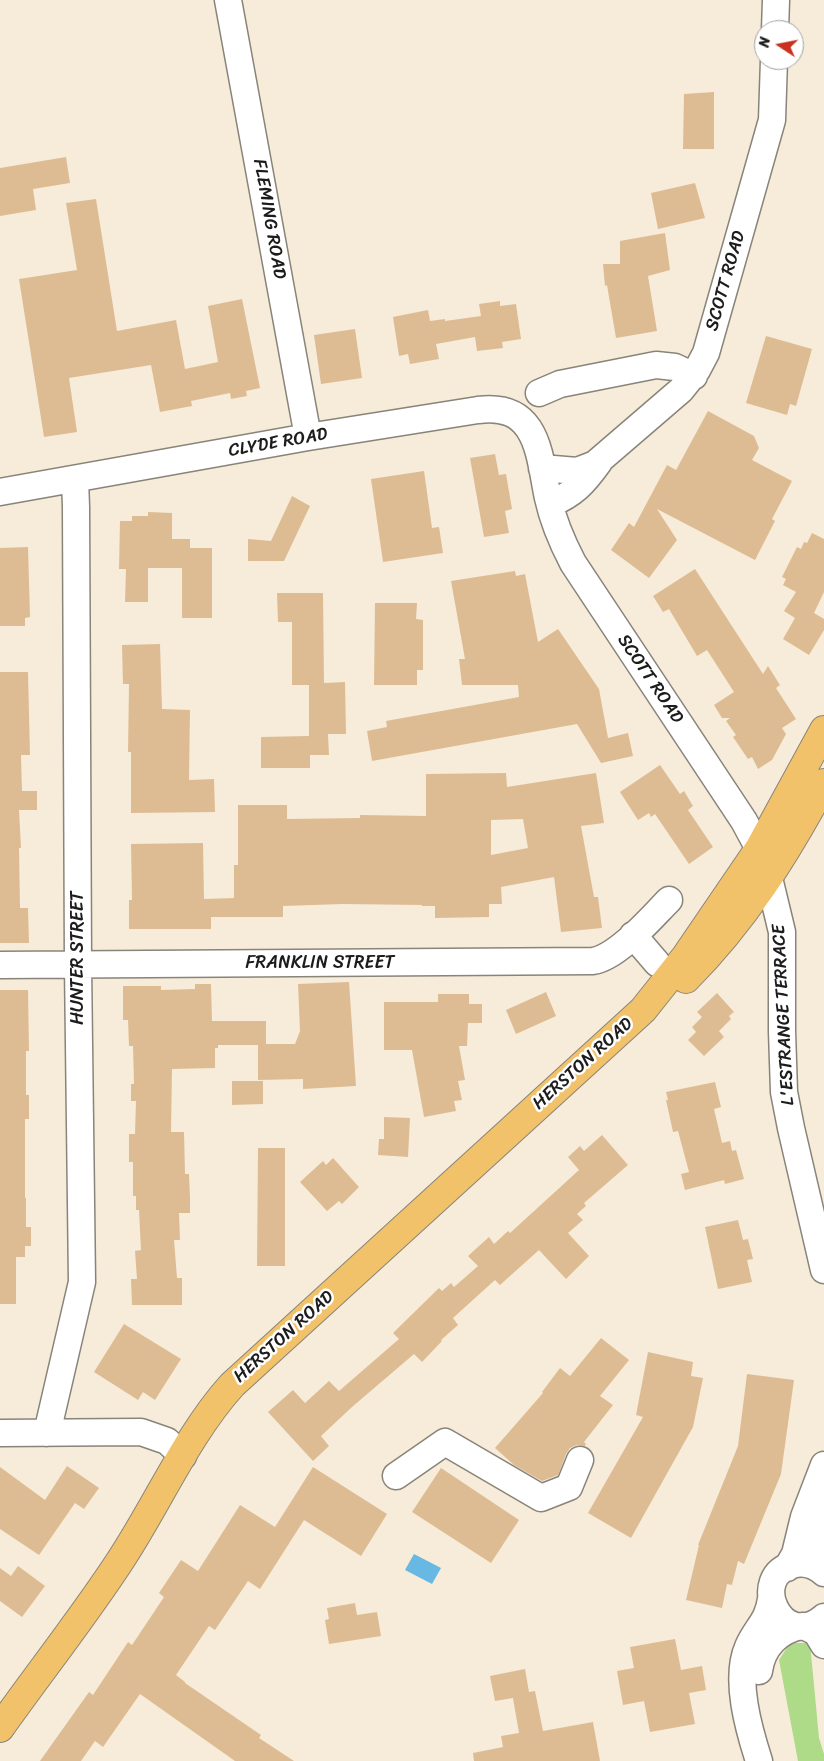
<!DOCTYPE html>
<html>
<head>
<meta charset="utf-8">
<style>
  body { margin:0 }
  #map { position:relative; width:824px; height:1761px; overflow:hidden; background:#f6ecd9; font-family:Sriracha,sans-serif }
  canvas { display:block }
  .north { position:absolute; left:754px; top:20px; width:50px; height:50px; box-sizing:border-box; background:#fff; border:1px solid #a4a4a4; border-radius:50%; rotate:281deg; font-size:14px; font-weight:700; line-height:20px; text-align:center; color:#1c1c1c }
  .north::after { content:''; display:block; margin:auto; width:18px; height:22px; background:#c8321e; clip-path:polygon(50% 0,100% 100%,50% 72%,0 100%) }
</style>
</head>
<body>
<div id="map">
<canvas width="824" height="1761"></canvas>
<div class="north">N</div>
</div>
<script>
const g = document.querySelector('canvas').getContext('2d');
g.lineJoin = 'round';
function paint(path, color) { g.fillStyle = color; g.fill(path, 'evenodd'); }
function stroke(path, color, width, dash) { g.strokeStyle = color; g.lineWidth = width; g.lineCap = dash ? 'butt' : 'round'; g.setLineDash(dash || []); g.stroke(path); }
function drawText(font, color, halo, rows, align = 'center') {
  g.font = font + ' Sriracha,sans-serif'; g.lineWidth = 5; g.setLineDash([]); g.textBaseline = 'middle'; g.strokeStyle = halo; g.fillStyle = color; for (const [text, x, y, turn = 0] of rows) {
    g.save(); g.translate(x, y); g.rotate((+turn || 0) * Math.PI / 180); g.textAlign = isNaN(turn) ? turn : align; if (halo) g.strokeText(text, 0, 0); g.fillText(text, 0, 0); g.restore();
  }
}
const green = new Path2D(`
  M790 1643H810L819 1738 824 1754V1761H798L779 1660Z`);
const water = new Path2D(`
  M414 1554 441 1568 432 1584 405 1570Z`);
const building = new Path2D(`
  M714 92V149H683L684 94Z
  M66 157 70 183 33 189 36 210 0 216V168Z
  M695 183 705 218 658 229 651 193Z
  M96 199 117 331 176 320 185 369 218 362 208 306 242 299 260 388 246 391 247 396 231 399 230 393 191 401 192 406 160 412 151 365 69 378 77 432 44 437 19 279 77 270 66 203Z
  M665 233 670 270 648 276 657 331 616 338 607 285 605 286 603 264H620V241Z
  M500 301V306L516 304 521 339 502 342 503 348 477 351 475 337 436 344 439 359 410 364 408 354 399 356 393 317 428 310 430 321 445 319V321L481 316 479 304Z
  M355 329 362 378 321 384 314 335Z
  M766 336 812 349 796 406 790 404 787 415 746 403Z
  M708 411 754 436 759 448 752 460 792 481 772 519 775 521 755 560 657 509 677 540 649 578 611 550 629 523 634 527 667 465 676 470Z
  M495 454 499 475 506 474 512 509 505 511 509 533 484 537 470 458Z
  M424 471 432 528 439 527 443 553 383 562 371 479Z
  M292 496 310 506 284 561H248V539L271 541Z
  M148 512 172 513V539H190V548H212V618H182V568H148V602H125L126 569H119L120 521H132V516H148Z
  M812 533 824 539V592L814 613 824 619V630L809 655 783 639 795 618 784 611 796 592 783 585 786 579 782 577 797 547 801 549 804 542 807 543Z
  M28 547 30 617 25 618V626H0V548Z
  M695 569 763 674 768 666 780 685 776 688 796 719 782 728 786 734 772 760 758 769 752 757 748 759 733 737 736 735 726 721 730 718H722L714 705 734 692 707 650 697 656 669 609 663 612 653 596Z
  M515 571 516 576 525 574 538 642 558 629 599 689 608 738 628 733 633 756 601 763 577 724 372 761 367 731 387 727 386 721 519 697 518 685H462L459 659H465L451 581Z
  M277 593H323L324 683 345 682 346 734H328L329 755H310V768H261V737L309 736V685H292V622H278Z
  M375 603H417L416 619 423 620V670H417V685H374Z
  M160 644 162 709 190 710 189 780 214 779 215 812 131 813V752H128L129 684H123L122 645Z
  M0 672H28L30 755H21L22 791H37V810H19L21 848H19L20 908H28L29 943H0Z
  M660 765 680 794 684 791 693 806 688 810 713 847 689 864 655 814 651 817 649 813 638 820 620 792Z
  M506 773 507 787 596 773 604 823 581 826 594 897H598L602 928 561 932 554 877 501 887 502 904H489V917L435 918V906H422V905L343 904 283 906V917H211V929H129V900H132L131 844 203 843 204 899 234 898V865H238V805H287V819L360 818V815L426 816V774ZM523 819 528 848 491 855V820Z
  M349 982 356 1086 303 1089V1079L258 1080V1045H218V1048H215V1068L172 1069 171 1132H184L185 1174H189L190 1198V1213H179L180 1240H174L177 1278H182V1305H132L131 1279H137L135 1251 141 1250 139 1210H136V1196H133V1162H129V1134H135L136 1101H131V1084H134L133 1046H129L128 1020H123V986H161V990L195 989V984H211L212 1021H266V1044H295L300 1031 298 984Z
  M0 990H28L29 1051H26V1095H29V1119H25V1198H26V1227H31V1246H25V1257H16V1304H0Z
  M546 992 556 1016 516 1034 506 1010Z
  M717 993 734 1012 729 1016 731 1019 719 1031 724 1037 704 1056 688 1040 696 1032 692 1027 702 1017 697 1012Z
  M438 994H469V1004H482V1023H468L467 1046H459L465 1080 458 1081 462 1100 454 1101 456 1111 424 1117 412 1050H384V1002H438Z
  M232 1081H263V1104L232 1105Z
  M715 1082 721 1107 714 1109 722 1143 730 1141 732 1151 736 1150 744 1179 725 1184 724 1180 685 1190 681 1174 689 1172 678 1131 673 1132 666 1100H668L666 1092Z
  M384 1117 410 1118 408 1157 378 1155 379 1139H384Z
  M602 1135 628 1165 584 1203 586 1206 577 1214 583 1220 568 1233 589 1256 566 1279 539 1250 500 1285 495 1280 453 1318 458 1325 441 1340 442 1341 422 1362 414 1354 352 1407 321 1436 329 1446 313 1461 268 1412 293 1390 305 1403 329 1381 339 1391 399 1339 393 1333 439 1288 442 1291 451 1283 454 1287 478 1266 468 1256 489 1237 494 1244 508 1231 510 1233 579 1170 568 1157 580 1146 584 1151Z
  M258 1148H285V1266H257Z
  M333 1158 359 1187 342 1204 339 1201 327 1211 300 1182 323 1161 326 1165Z
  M738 1220 743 1240 748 1239 753 1259 747 1260 752 1282 718 1289 705 1227Z
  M124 1324 181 1359 155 1400 143 1392 138 1400 94 1372Z
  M601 1338 629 1360 600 1396 613 1405 584 1442 586 1444 585 1446 577 1445 570 1448 566 1454 558 1475 542 1481 514 1465 495 1448 543 1393 542 1392 560 1368 570 1376Z
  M648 1352 693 1362 691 1376 703 1378 693 1427 631 1538 588 1513 643 1417 636 1415Z
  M747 1374 794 1380 781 1474 744 1564 738 1561 732 1585 727 1584 722 1608 686 1600 699 1545H698L738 1446Z
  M67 1466 99 1488 84 1509 75 1503 39 1555 0 1529V1467L45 1500Z
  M313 1467 387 1514 361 1556 304 1520 260 1589 248 1581 215 1630 209 1626 176 1675 185 1682V1683L261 1735 259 1738 294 1761H235L140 1694 103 1747 95 1741 81 1761H40L89 1692 93 1695 128 1642 132 1645 164 1597 159 1593 181 1560 198 1571 240 1505 275 1527Z
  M441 1468 519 1520 491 1563 412 1512Z
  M18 1566 45 1586 22 1617 0 1601V1568L11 1576Z
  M355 1603 357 1615 377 1612 381 1636 329 1644 325 1620 329 1619 327 1608Z
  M675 1639 681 1670 702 1666 706 1690 689 1693 695 1724 650 1732 644 1701 623 1705 617 1671 634 1668 630 1647Z
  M525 1669 529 1692 535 1691 543 1731 593 1722 600 1761H474L473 1753 503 1747 501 1736 519 1733 513 1698 495 1701 490 1676Z`);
const minor = new Path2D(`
  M228 0 308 437
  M775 30 776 0
  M539 393 560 384 656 365 675 367 694 376
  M542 468 577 471 595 464 681 390 697 370 706 353 772 120 774 60
  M0 492 308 437 478 410C539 402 539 456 548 498 553 521 562 542 573 563L744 821 759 849
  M550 504C574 494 584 483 599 462
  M769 878 782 932V1031L784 1092 791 1128 824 1270
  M633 935 657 963
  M0 965 593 961C618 957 651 918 669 900
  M0 1433 141 1432 167 1441 183 1456
  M47 1433 82 1282 78 965 76 507 75 479
  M396 1476 445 1442 541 1498 569 1487 580 1460
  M787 1568 795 1554 804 1517 824 1465
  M821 1570C814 1550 816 1526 823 1506
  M824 1573C816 1566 807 1562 796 1564 745 1574 782 1654 824 1617
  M804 1626 816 1632 824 1645
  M759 1671C762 1647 779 1630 802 1626
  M759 1761C749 1730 734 1679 748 1647 756 1628 768 1622 771 1599`);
const major = new Path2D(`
  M686 979C744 921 786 854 824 783
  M0 1728C39 1673 81 1620 118 1564 157 1506 186 1436 232 1385L643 1010 686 956 759 849 824 730`);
const streetNames = [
  ["FLEMING ROAD",269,219,80],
  ["SCOTT ROAD",726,281,-74],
  ["CLYDE ROAD",278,443,-10],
  ["SCOTT ROAD",650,679,56],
  ["HUNTER STREET",78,958,-90],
  ["FRANKLIN STREET",320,963],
  ["L'ESTRANGE TERRACE",784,1015,-93],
  ["HERSTON ROAD",583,1064,-42],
  ["HERSTON ROAD",284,1337,-42]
];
paint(green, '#aedb87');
paint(water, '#67b8e2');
paint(building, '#debc93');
stroke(minor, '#89847a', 29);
stroke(major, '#89847a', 30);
stroke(minor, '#fff', 26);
stroke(major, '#f2c26a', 28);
drawText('18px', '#1c1c1c', '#fff', streetNames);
</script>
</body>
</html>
